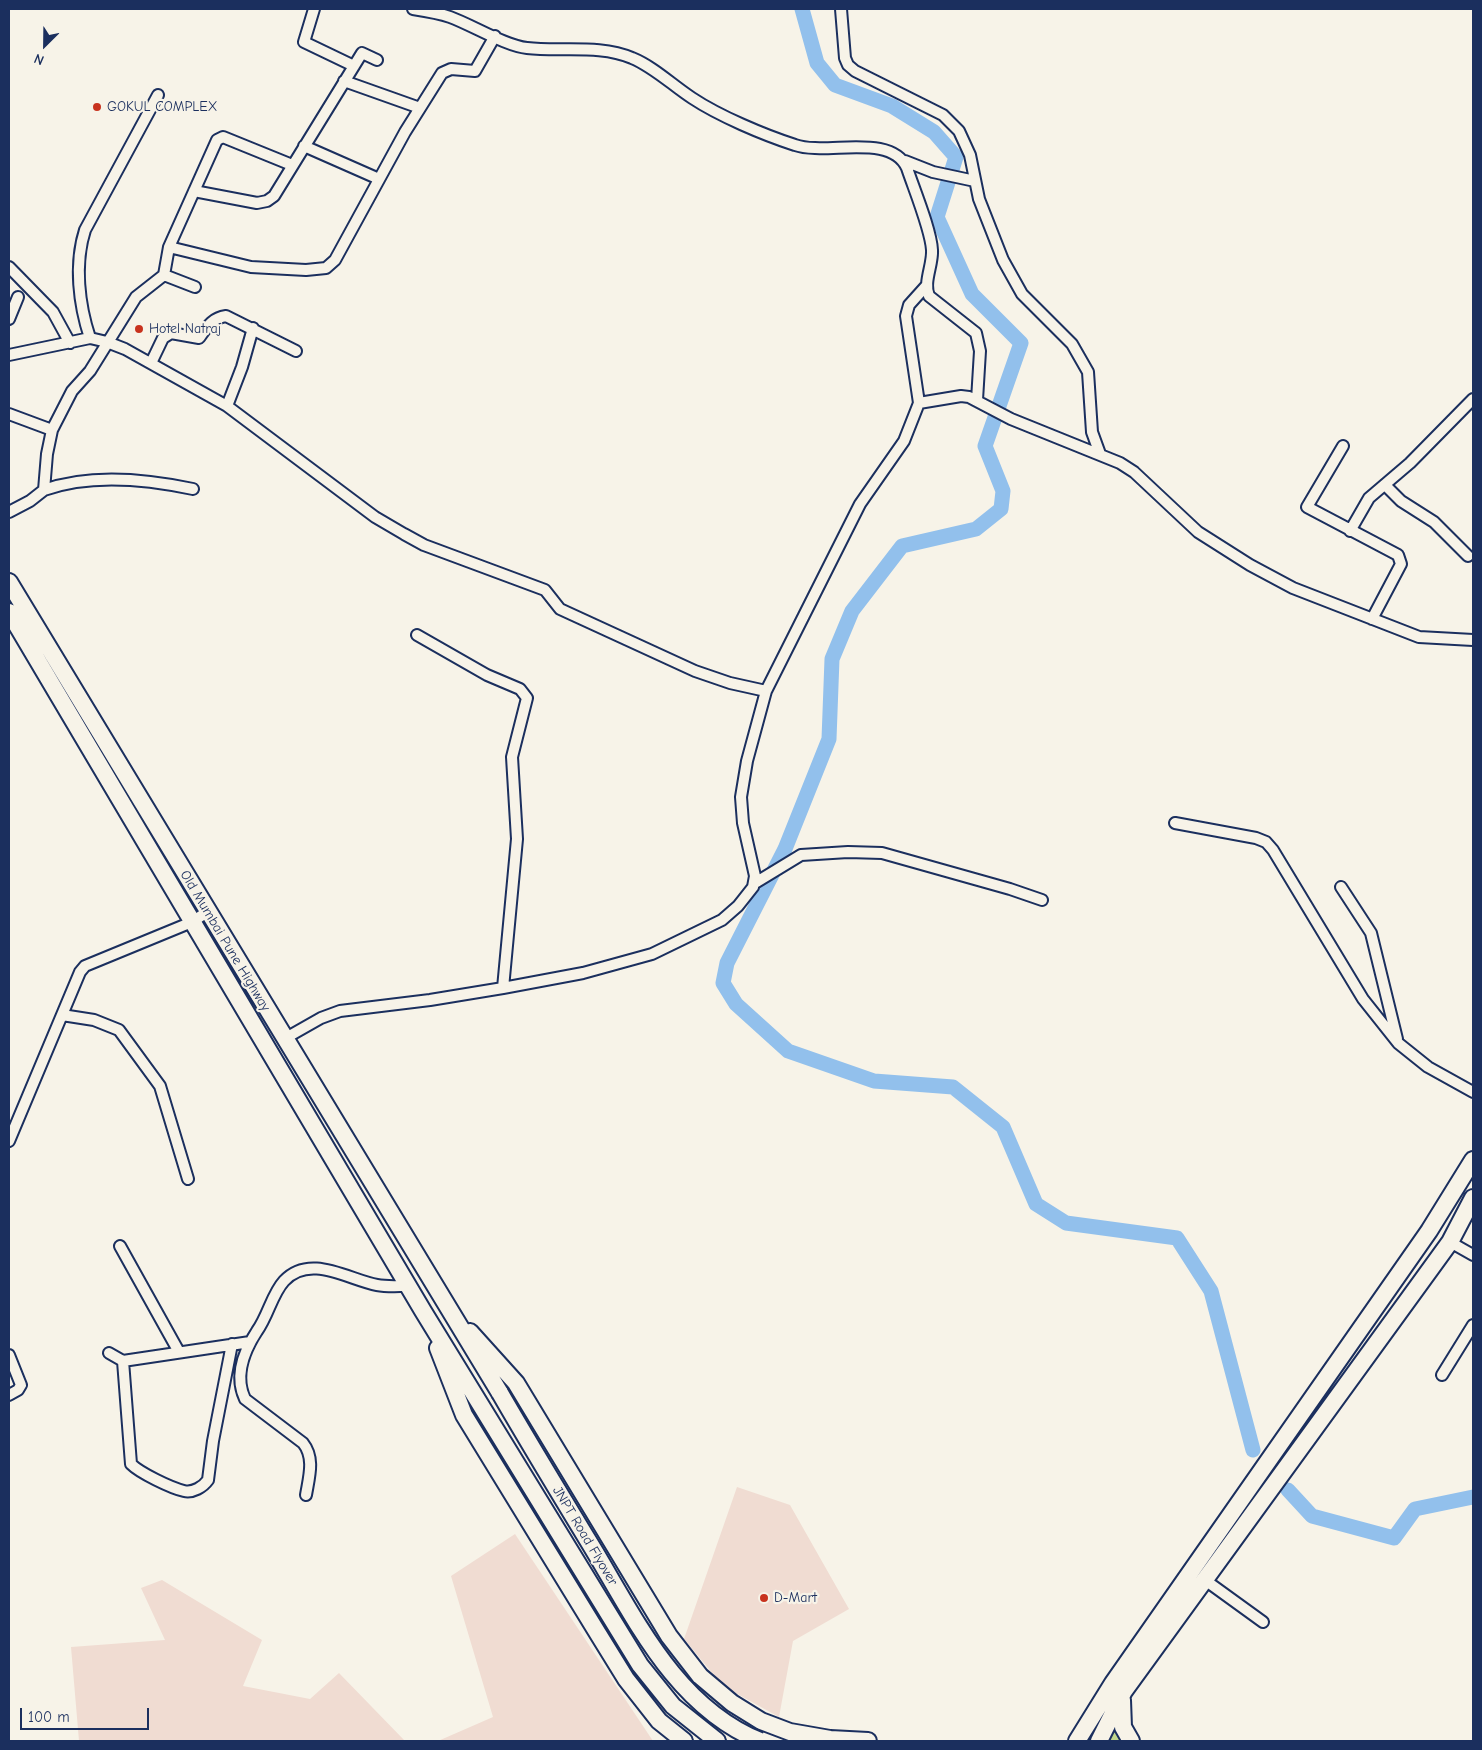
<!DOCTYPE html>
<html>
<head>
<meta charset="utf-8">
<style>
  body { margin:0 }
  #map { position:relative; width:1482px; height:1750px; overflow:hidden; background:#f7f3e8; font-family:"Comic Neue",sans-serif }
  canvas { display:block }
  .frame { position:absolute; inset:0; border:10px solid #1b2f5e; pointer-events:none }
  .north { position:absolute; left:20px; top:20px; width:50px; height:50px; -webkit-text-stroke:4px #f7f3e8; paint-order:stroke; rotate:203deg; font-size:14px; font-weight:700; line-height:20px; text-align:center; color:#1b2f5e }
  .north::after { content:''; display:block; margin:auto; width:18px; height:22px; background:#1b2f5e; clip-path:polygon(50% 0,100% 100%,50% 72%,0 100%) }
  .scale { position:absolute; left:20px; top:1708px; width:129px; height:22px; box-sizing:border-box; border:2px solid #1b2f5e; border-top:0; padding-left:6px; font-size:15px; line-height:18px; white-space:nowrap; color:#1b2f5e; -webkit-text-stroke:4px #f7f3e8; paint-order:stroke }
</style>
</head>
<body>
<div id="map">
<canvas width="1482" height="1750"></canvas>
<div class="frame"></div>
<div class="north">N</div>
<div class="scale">100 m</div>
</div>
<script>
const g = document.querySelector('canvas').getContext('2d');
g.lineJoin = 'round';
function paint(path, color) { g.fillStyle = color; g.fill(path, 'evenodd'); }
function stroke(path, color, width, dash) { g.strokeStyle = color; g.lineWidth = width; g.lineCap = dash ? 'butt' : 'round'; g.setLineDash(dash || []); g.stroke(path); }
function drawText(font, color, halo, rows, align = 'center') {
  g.font = font + ' "Comic Neue",sans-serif'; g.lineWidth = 4.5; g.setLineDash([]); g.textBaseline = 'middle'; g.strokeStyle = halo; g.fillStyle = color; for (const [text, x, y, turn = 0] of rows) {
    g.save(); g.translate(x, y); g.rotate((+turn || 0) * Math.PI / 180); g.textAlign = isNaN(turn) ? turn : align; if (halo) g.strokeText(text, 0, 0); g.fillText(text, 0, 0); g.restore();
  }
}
const built = new Path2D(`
  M737 1487 790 1505 849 1609 793 1641 779 1717 723 1686 684 1639Z
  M515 1534 653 1741H438L493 1717 451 1576Z
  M162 1580 262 1640 243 1686 310 1699 339 1673 405 1741H79L71 1647 165 1640 141 1588Z`);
const green = new Path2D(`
  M1116 1707 1123 1741H1084Z`);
const river = new Path2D(`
  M802 9 817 63 835 85 892 106 934 132 956 157 937 217 972 294 1021 343 985 446 1003 491 1001 509 976 529 902 546 852 611 832 659 829 739 785 849 727 963 723 983 736 1004 788 1051 874 1081 953 1087 1003 1127 1036 1204 1066 1223 1177 1238 1211 1291 1253 1450
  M1288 1490 1312 1516 1394 1538 1415 1509 1473 1497`);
const minor = new Path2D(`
  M314 9 304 42 354 66
  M413 9C426 11 439 13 450 17 472 25 506 46 527 48 561 52 600 44 632 58 654 67 672 85 692 98 719 116 764 135 795 145 826 156 891 132 907 168 914 189 931 230 932 250 933 265 923 282 929 296L976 333 980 351 977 400
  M841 9 845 58 848 65 855 71 943 115 959 131 970 155 979 199 1003 260 1022 294 1072 344 1088 372 1092 432 1100 454
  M344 81 420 108
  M304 146 379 179
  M905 161 933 172 975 181
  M194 191 257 203 267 201 274 196 362 53 377 60
  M169 247 251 267 306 270 326 268 335 260 405 132 442 73 451 69 475 71 495 36
  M9 267 53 312 70 343
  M164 275 195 287
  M9 319 18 297
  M90 338C79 305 74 264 85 230L158 95
  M9 355 90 338 107 342 125 349 227 406 375 517 404 534 424 545 545 590 560 609 695 671 730 683 766 691
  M151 363 163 338 171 333 199 338C207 327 212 318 226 316L296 351
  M919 403 906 316 909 305 927 285
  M227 406 242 367 253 328
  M9 414 52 430 72 391 90 371 136 297 164 275 169 247 217 140 223 137 292 165
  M1343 446 1307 507 1398 555 1401 564 1372 619
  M1386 486 1401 501 1434 522 1468 556
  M44 490C91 473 146 479 193 489
  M9 512 30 501 44 490 47 454 52 430
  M1350 531 1369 498 1410 463 1473 399
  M417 635 487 675 520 689 527 698 512 757 517 839 503 988
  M1175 823 1256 838 1266 842 1273 850 1363 999 1398 1043 1428 1067 1473 1092
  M755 883 801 855 848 852 882 853 1010 889 1042 900
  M1341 887 1371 933 1397 1039
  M62 1015 94 1020 119 1030 160 1086 188 1179
  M284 1039 321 1018 340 1011 430 1000 503 988 583 973 652 954 722 920 738 906 753 887 755 876 743 823 741 797 747 761 766 691 860 504 904 441 919 403 961 396 969 397 1011 419 1120 463 1134 472 1198 532 1250 565 1293 588 1419 637 1473 640
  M9 1141 80 972 85 966 192 922 207 912
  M1450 1242 1473 1255
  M120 1246 179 1352
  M109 1353 123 1361 250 1342
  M9 1355 21 1385 18 1390 9 1395
  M123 1361 131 1464C140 1473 171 1488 184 1491 193 1493 203 1487 208 1480L213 1441 232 1344
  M1442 1375 1473 1325
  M306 1495C309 1477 315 1458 303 1443L245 1399C234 1376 244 1351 257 1331 268 1316 272 1294 284 1281 310 1253 349 1280 377 1285 387 1287 398 1286 408 1286
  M1205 1580 1263 1622`);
const trunk = new Path2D(`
  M9 582 500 1393
  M9 612 423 1311 640 1665 673 1706 717 1741
  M470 1332 516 1383 669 1636 700 1676 732 1703 761 1721 790 1732 830 1739 868 1741
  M438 1348 464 1415 597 1632 626 1679 659 1721 684 1741
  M1122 1700 1123 1727 1131 1741
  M1077 1741 1113 1683 1429 1231 1473 1160
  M1099 1741 1124 1691 1450 1242 1473 1198`);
const trunkBridge = new Path2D(`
  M500 1393C530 1445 561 1496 592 1547 636 1620 676 1707 760 1741`);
const markers = [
  [97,107,5,"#c8321e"],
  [139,329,5,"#c8321e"],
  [764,1598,5,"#c8321e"]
];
const poiNames = [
  ["GOKUL COMPLEX",107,107],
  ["Hotel Natraj",149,329],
  ["D-Mart",774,1598]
];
const streetNames = [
  ["Old Mumbai Pune Highway",225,941,59],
  ["JNPT Road Flyover",585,1536,59]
];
paint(built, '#f0dcd2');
paint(green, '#c1d68b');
stroke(river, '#92c0ec', 15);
stroke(minor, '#1b2f5e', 14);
stroke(trunk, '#1b2f5e', 20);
stroke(minor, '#f7f3e8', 10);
stroke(trunk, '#f7f3e8', 16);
stroke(trunkBridge, '#1b2f5e', 20, []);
stroke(trunkBridge, '#f7f3e8', 16);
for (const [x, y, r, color] of markers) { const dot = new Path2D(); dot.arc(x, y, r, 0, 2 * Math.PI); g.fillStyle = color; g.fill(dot); stroke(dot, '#f7f3e8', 2); }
drawText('14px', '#1b2f5e', '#f7f3e8', poiNames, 'left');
drawText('14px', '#1b2f5e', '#f7f3e8', streetNames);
</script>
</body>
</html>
